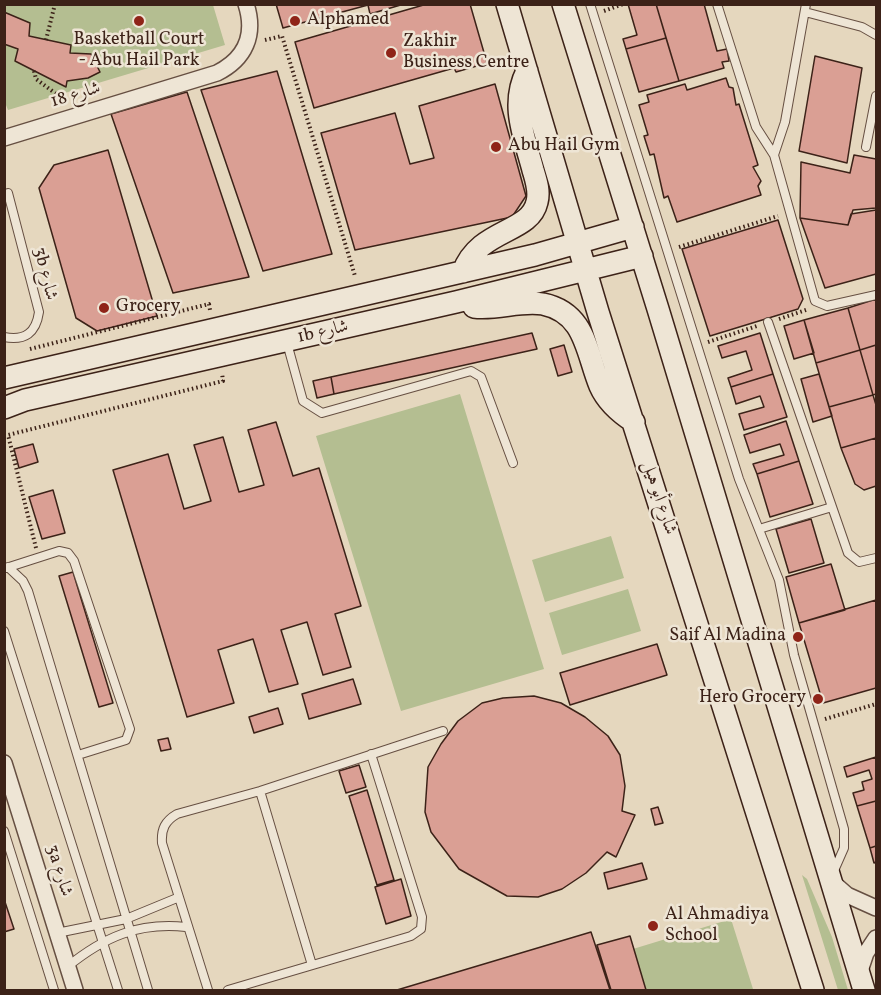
<!DOCTYPE html>
<html>
<head>
<meta charset="utf-8">
<style>
  body { margin:0 }
  #map { position:relative; width:881px; height:995px; overflow:hidden; background:#e5d7be; font-family:Vollkorn,serif }
  canvas { display:block }
  .frame { position:absolute; inset:0; border:6px solid #3c2218; pointer-events:none }
</style>
</head>
<body>
<div id="map">
<canvas width="881" height="995"></canvas>
<div class="frame"></div>
</div>
<script>
const g = document.querySelector('canvas').getContext('2d');
g.lineJoin = 'round';
function paint(path, color) { g.fillStyle = color; g.fill(path, 'evenodd'); }
function stroke(path, color, width, dash) { g.strokeStyle = color; g.lineWidth = width; g.lineCap = dash ? 'butt' : 'round'; g.setLineDash(dash || []); g.stroke(path); }
function drawText(font, color, halo, rows, align = 'center') {
  g.font = font + ' Vollkorn,Amiri,serif'; g.lineWidth = 5; g.setLineDash([]); g.textBaseline = 'middle'; g.strokeStyle = halo; g.fillStyle = color; for (const [text, x, y, turn = 0] of rows) {
    g.save(); g.translate(x, y); g.rotate((+turn || 0) * Math.PI / 180); g.textAlign = isNaN(turn) ? turn : align; if (halo) g.strokeText(text, 0, 0); g.fillText(text, 0, 0); g.restore();
  }
}
const green = new Path2D(`
  M4 5H213L225 45 8 110 4 100Z
  M460 394 544 669 401 711 316 436Z
  M611 536 624 578 545 602 532 560Z
  M628 589 641 631 562 655 549 613Z
  M802 875 807 879 832 937 848 990H838Z
  M731 919 753 989 646 990 633 949Z`);
const building = new Path2D(`
  M276 4H404L370 14 368 5 283 28Z
  M427 4H470L487 63 456 72 454 68 314 108 295 42Z
  M628 4H656L666 38 626 49 623 39 637 35Z
  M656 4H704L717 51 727 49 729 61 722 62 724 68 679 81Z
  M4 12 30 23 29 36 71 45 70 53 91 54 100 72 88 78 67 81 66 87 15 61 18 49 4 44Z
  M666 38 679 81 639 92 626 49Z
  M815 56 862 68 847 163 799 151Z
  M277 71 332 254 263 271 201 90Z
  M726 78 729 87 733 88 736 105 739 104 758 165 753 167 761 181 758 186 761 195 677 222 668 196 664 198 654 154 650 155 644 136 648 135 639 105 649 102 647 95 685 84 687 90Z
  M495 84 526 196 512 217 355 250 321 133 395 113 410 164 434 158 419 106Z
  M187 92 249 277 173 293 111 114Z
  M108 150 157 316 97 331 76 318 39 188 54 165Z
  M854 155 876 159V208L853 210 848 225 800 218 801 162 850 173Z
  M876 210V274L825 288 800 218 848 225 851 214Z
  M778 220 803 299 798 309 710 336 682 249Z
  M876 299V345L860 350 848 308Z
  M848 308 860 350 816 363 804 320Z
  M804 320 814 353 794 359 784 326Z
  M532 333 537 349 334 394 331 377Z
  M760 333 773 374 731 387 728 378 752 370 746 351 722 358 718 346Z
  M564 345 572 372 558 376 550 349Z
  M876 345V394L873 395 860 350Z
  M860 350 873 395 829 407 816 363Z
  M773 374 787 417 744 430 739 414 764 407 760 396 736 404 731 387Z
  M819 374 832 416 813 422 801 379Z
  M331 377 334 394 317 398 313 381Z
  M873 395 876 405V438L841 448 829 407Z
  M786 421 799 461 757 474 753 464 784 455 780 444 750 453 744 435Z
  M276 422 293 476 319 468 361 606 335 614 351 667 323 675 307 622 281 630 298 684 269 692 253 639 218 650 234 703 187 717 113 470 168 454 184 509 211 501 194 445 223 437 239 492 264 485 248 430Z
  M876 438V486L864 490 855 484 841 448Z
  M33 444 38 462 19 468 14 449Z
  M799 461 813 504 770 517 757 474Z
  M53 490 65 533 42 539 29 497Z
  M811 519 824 563 789 573 776 529Z
  M831 564 845 610 799 623 786 577Z
  M73 572 113 703 99 707 59 576Z
  M876 600V688L823 703 799 623Z
  M657 644 667 675 570 705 560 673Z
  M353 679 361 704 309 719 302 694Z
  M534 696 561 703 585 717 608 736 620 755 625 786 622 811 635 815 616 857 607 852 586 873 562 889 538 897 507 896 459 869 431 832 425 812 428 767 441 744 458 721 482 703 503 698Z
  M278 708 283 724 254 733 249 717Z
  M168 738 171 749 161 751 158 740Z
  M876 757V801L857 806 853 793 864 790 862 782 872 779 869 770 847 777 844 767Z
  M359 765 366 787 346 793 339 771Z
  M367 790 394 880 377 885 349 796Z
  M876 801V846L870 848 857 806Z
  M658 807 663 823 655 825 651 809Z
  M876 846V862L874 863 870 848Z
  M642 863 647 879 608 889 604 873Z
  M401 879 411 916 386 924 375 887Z
  M4 899 14 929 4 932Z
  M591 932 610 990H397Z
  M630 936 646 990H611L597 945Z`);
const path = new Path2D(`
  M604 11 623 4
  M46 40 55 4
  M265 40 282 36 355 276
  M34 71 36 79 67 102
  M679 247 778 216
  M779 319 806 310
  M708 342 757 326
  M30 349 209 304 210 310
  M36 548 8 435 223 381 222 373
  M825 719 876 704`);
const lane = new Path2D(`
  M590 4 739 479 779 580 794 655 844 829V848L833 873
  M717 4 756 127 774 155
  M806 4 785 122 774 155 815 301 827 306 876 295
  M805 12 862 27 876 35
  M866 147 876 96
  M768 322 848 553 859 562 876 558
  M4 337C25 341 36 333 39 312L8 193
  M287 343 303 401 322 413 471 371 481 377 513 463
  M759 529 832 507
  M8 567 23 581 28 591 148 990
  M6 568 59 551 68 553 74 561 130 729 126 740 78 755
  M4 631 118 990
  M260 791 312 965
  M4 831 54 990
  M57 933 126 919 177 898
  M67 967C104 937 138 922 186 927
  M208 990 162 843C161 829 165 821 177 814L260 791 443 731
  M228 990 411 936 421 929 422 917 371 754`);
const street = new Path2D(`
  M4 138 217 73C245 59 256 35 246 4
  M4 763 75 990
  M831 881 847 895 876 908
  M859 974 866 953 876 938`);
const secondary = new Path2D(`
  M507 4 598 312 813 990
  M563 4 658 309 864 990
  M463 272C479 228 530 234 537 202 540 191 536 180 533 170 524 136 510 104 527 71
  M474 307C497 310 521 300 543 304 586 313 586 352 600 386 607 402 620 413 634 422
  M4 378 535 255 633 227
  M4 408 25 400 456 302 642 256`);
const markers = [
  [139,21,6,"#8f2418"],
  [295,21,6,"#8f2418"],
  [391,53,6,"#8f2418"],
  [496,147,6,"#8f2418"],
  [104,308,6,"#8f2418"],
  [798,637,6,"#8f2418"],
  [818,699,6,"#8f2418"],
  [653,926,6,"#8f2418"]
];
const poiNames = [
  ["Alphamed",307,21],
  ["Basketball Court",139,41,"center"],
  ["- Abu Hail Park",139,62,"center"],
  ["Zakhir",403,43],
  ["Business Centre",403,64],
  ["Abu Hail Gym",508,147],
  ["Grocery",116,308],
  ["Saif Al Madina",786,637,"right"],
  ["Hero Grocery",806,699,"right"],
  ["Al Ahmadiya",665,916],
  ["School",665,937]
];
const streetNames = [
  ["شارع 18",76,96,-17],
  ["3b شارع",44,274,76],
  ["1b شارع",323,333,-13],
  ["شارع أبو هيل",658,498,72],
  ["3a شارع",58,871,73]
];
paint(green, '#b4be91');
paint(building, '#da9f94');
stroke(building, '#3c2218', 1.5);
stroke(lane, '#664f42', 10);
stroke(street, '#664f42', 18);
stroke(secondary, '#3c2218', 24);
stroke(path, '#3c2218', 4, [1.5, 3]);
stroke(lane, '#eee5d5', 8);
stroke(street, '#eee5d5', 15);
stroke(secondary, '#eee5d5', 21);
for (const [x, y, r, color] of markers) { const dot = new Path2D(); dot.arc(x, y, r, 0, 2 * Math.PI); g.fillStyle = color; g.fill(dot); stroke(dot, '#eee5d5', 2); }
drawText('18px', '#3c2218', '#eee5d5', poiNames, 'left');
drawText('18px', '#3c2218', '#eee5d5', streetNames);
</script>
</body>
</html>
